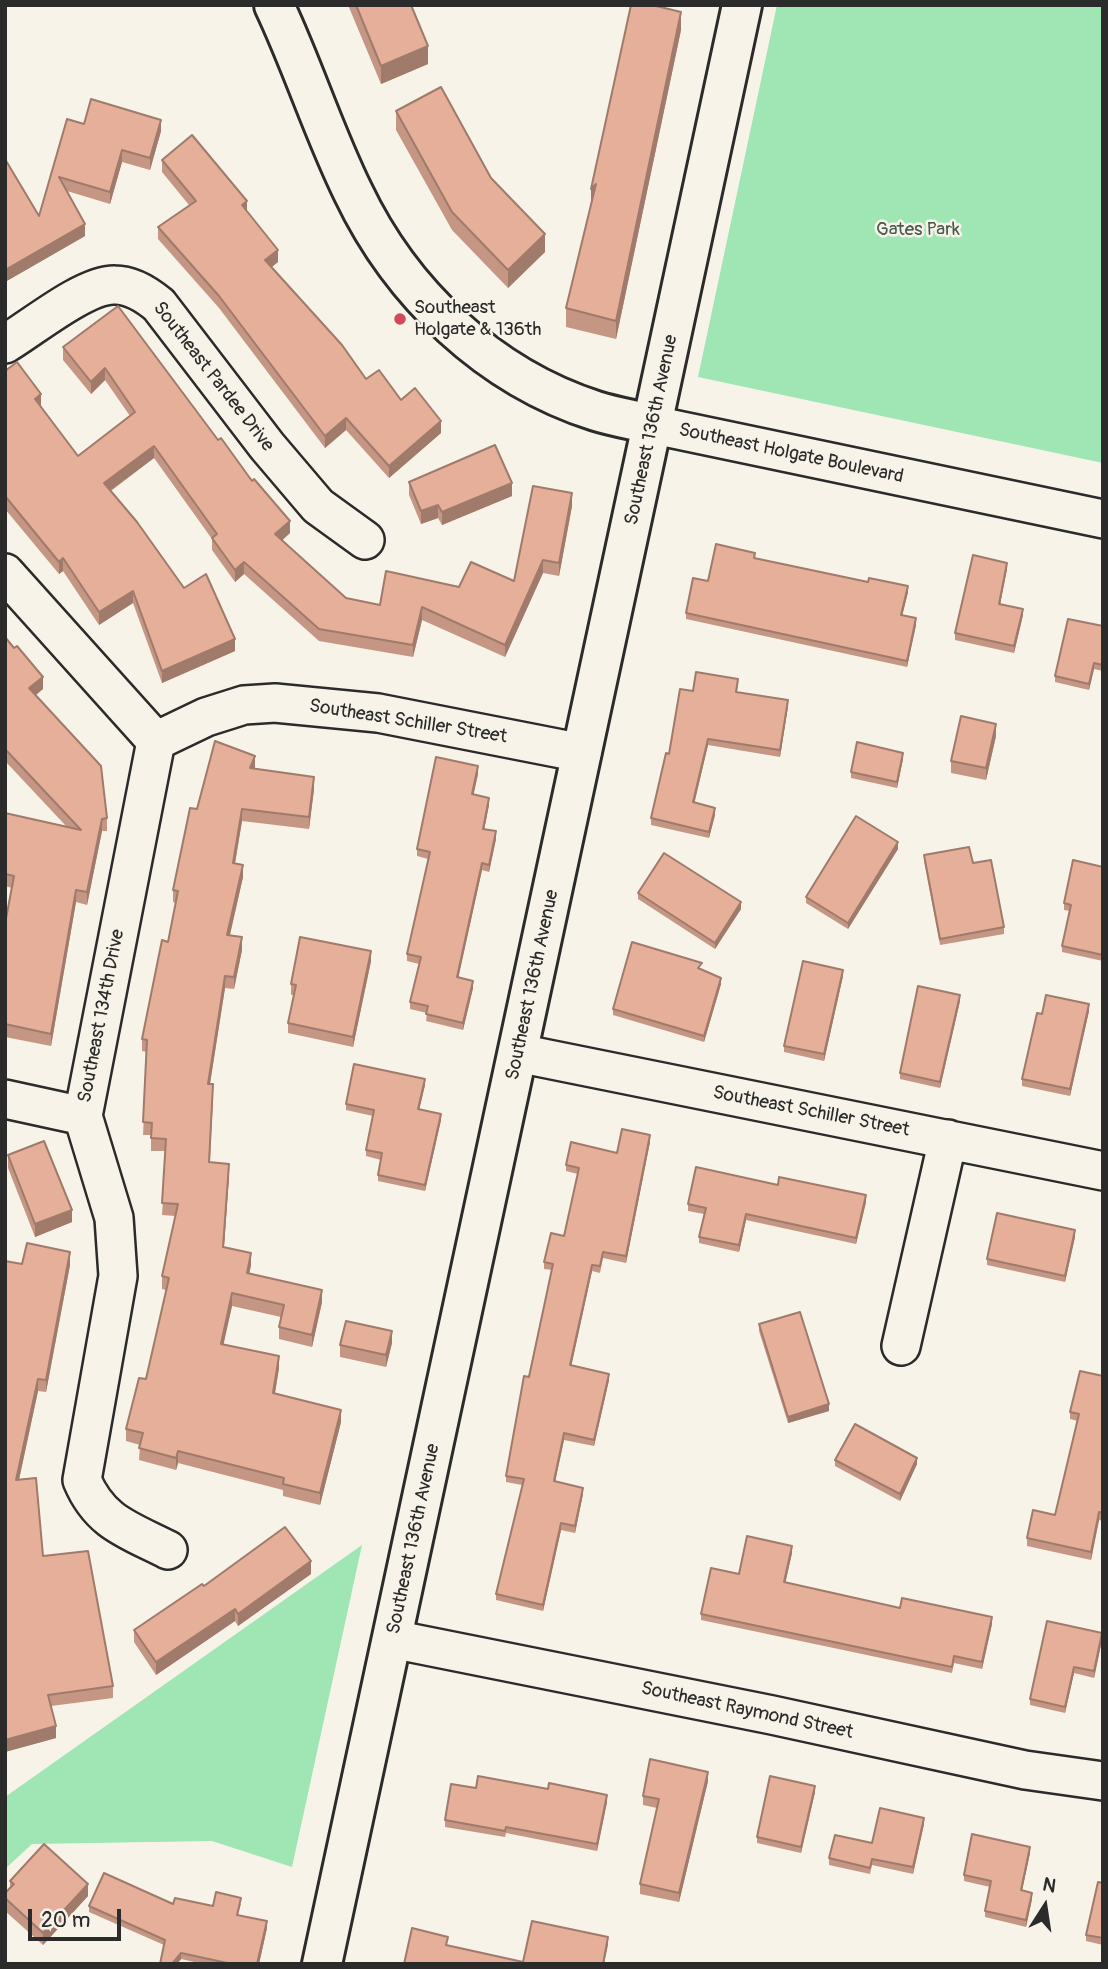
<!DOCTYPE html>
<html>
<head>
<meta charset="utf-8">
<style>
  body { margin:0 }
  #map { position:relative; width:1108px; height:1969px; overflow:hidden; background:#f7f3e8; font-family:Pangolin,sans-serif }
  canvas { display:block }
  .frame { position:absolute; inset:0; border:7px solid #2b2b2b; pointer-events:none }
  .north { position:absolute; left:1010px; top:1871px; width:70px; height:70px; -webkit-text-stroke:5px #f7f3e8; paint-order:stroke; rotate:12deg; font-size:19px; font-weight:700; line-height:28px; text-align:center; color:#2b2b2b }
  .north::after { content:''; display:block; margin:auto; width:24px; height:32px; background:#2b2b2b; clip-path:polygon(50% 0,100% 100%,50% 72%,0 100%) }
  .scale { position:absolute; left:28px; top:1909px; width:93px; height:32px; box-sizing:border-box; border:4px solid #2b2b2b; border-top:0; padding-left:9px; font-size:21px; line-height:24px; white-space:nowrap; color:#2b2b2b; -webkit-text-stroke:5px #f7f3e8; paint-order:stroke }
</style>
</head>
<body>
<div id="map">
<canvas width="1108" height="1969"></canvas>
<div class="frame"></div>
<div class="north">N</div>
<div class="scale">20 m</div>
</div>
<script>
const g = document.querySelector('canvas').getContext('2d');
g.lineJoin = 'round';
function paint(path, color) { g.fillStyle = color; g.fill(path, 'evenodd'); }
function stroke(path, color, width, dash) { g.strokeStyle = color; g.lineWidth = width; g.lineCap = dash ? 'butt' : 'round'; g.setLineDash(dash || []); g.stroke(path); }
function drawText(font, color, halo, rows, align = 'center') {
  g.font = font + ' Pangolin,sans-serif'; g.lineWidth = 5; g.setLineDash([]); g.textBaseline = 'middle'; g.strokeStyle = halo; g.fillStyle = color; for (const [text, x, y, turn = 0] of rows) {
    g.save(); g.translate(x, y); g.rotate((+turn || 0) * Math.PI / 180); g.textAlign = isNaN(turn) ? turn : align; if (halo) g.strokeText(text, 0, 0); g.fillText(text, 0, 0); g.restore();
  }
}
const green = new Path2D(`
  M777 5H1103V463L698 377Z
  M362 1545 292 1867 212 1841 32 1844 5 1869V1797Z`);
const street = new Path2D(`
  M5 344C32 328 85 284 115 285 132 285 147 295 159 305L267 446 318 506 365 540
  M654 425 1103 519
  M5 573 156 741
  M156 741 83 1116 114 1218 118 1276 82 1480C100 1523 129 1530 168 1550
  M156 741 206 717 244 705 275 703 378 713 582 753
  M518 1053 1103 1171
  M5 1099 83 1116
  M901 1346 948 1139
  M392 1639 772 1715 1025 1770 1103 1781`);
const secondary = new Path2D(`
  M274 5C303 66 323 131 353 192 401 293 489 377 596 411 615 417 635 420 654 425
  M322 1964 742 5`);
const wall = new Path2D(`
  M348 5H411L428 64 381 84Z
  M681 30 616 339 566 327V308Z
  M396 111 491 178 545 252 508 288 452 230 396 130Z
  M84 124 161 131 150 170 122 162 110 204 67 191 85 236 5 282V159L39 216Z
  M162 160 247 211 278 262 272 267 366 379 401 400 441 433 389 478 346 430 325 448 219 308 158 239V227L189 205 162 172Z
  M118 306 218 440 290 533 282 540 346 598 380 605 459 587 514 581 572 506 559 576 543 573 505 657 422 620 413 657 319 641 244 574 235 582 212 550V539L154 458 111 491 184 588 235 651 162 683 133 603 99 625 63 571 59 574 5 509V371L41 407 78 456 130 416 105 380 91 394 63 360V347Z
  M409 482 512 496 442 525 438 518 421 524 409 495Z
  M755 558 908 592 902 615 916 625 907 667 686 619V613L708 581Z
  M1007 569 1000 604 1023 615 1014 653 955 640V633Z
  M1103 626V671L1094 669 1089 690 1055 682V676Z
  M5 637 43 689 35 695 107 818V831H102L87 905 76 902 51 1046 5 1037V924L12 888 5 886V813L66 826 5 761Z
  M738 685 737 692 788 706 780 757 708 745 694 803 715 815 709 838 651 825V818L693 691Z
  M996 736 986 780 951 773V761Z
  M903 759 897 788 851 778V772Z
  M255 769 314 789 309 829 242 821 235 863 243 877 230 935 242 950 234 989 225 988 210 1084 213 1097 210 1162 229 1176 224 1247 251 1265 249 1273 322 1302 312 1347 279 1339V1327L281 1317 232 1306 223 1344 279 1368 275 1393 341 1422 320 1505 283 1496V1490L178 1463 176 1470 139 1460 140 1445 126 1441V1429L146 1379 166 1290 162 1289V1276L175 1216 162 1215 166 1151H151V1135H143L147 1052 142 1051V1039L168 942 176 903 173 902V890L197 809Z
  M478 774 473 795 489 805 484 829 496 839 489 872 482 870 458 977 473 988 463 1030 426 1021 427 1013 410 1009V1002L419 964 407 961V954L428 859 417 856V849Z
  M898 849 848 929 806 903V897Z
  M924 855 973 863 1004 927V934L940 945 924 861Z
  M1103 867V961L1062 952V946L1070 911 1064 910V903Z
  M638 893 741 909 715 949 638 899Z
  M371 961 353 1047 288 1033V1023L294 995H291V984Z
  M702 969 721 984 704 1042 613 1015V1009Z
  M843 976 824 1061 784 1052V1046Z
  M960 1001 940 1088 900 1079V1073Z
  M1089 1011 1070 1096 1022 1086V1079L1042 1014Z
  M425 1085 419 1109 441 1120 425 1191 378 1181V1175L381 1160 366 1156V1150L373 1116 346 1110V1104Z
  M650 1142 626 1263 603 1258 600 1273 592 1271 571 1366 609 1380 594 1446 564 1440 555 1481 583 1494 575 1533 561 1530 543 1611 496 1600V1594L522 1485 506 1482V1476L552 1270 544 1269V1262L564 1236 578 1174 566 1171V1165L617 1153Z
  M8 1155 72 1222 35 1237 8 1168Z
  M778 1185 866 1202 856 1244 746 1220 739 1252 699 1243V1237L704 1214 688 1211V1204Z
  M1075 1237 1065 1282 987 1265V1259Z
  M22 1264 70 1265 46 1392 38 1391 19 1480 43 1556 113 1686V1698L51 1706 56 1738 5 1752Z
  M759 1324 829 1411 788 1423 759 1331Z
  M392 1343 386 1367 340 1357V1345Z
  M1103 1376V1521L1099 1520 1091 1560 1027 1546V1538L1055 1515 1078 1421 1070 1419V1412Z
  M835 1460 917 1464 900 1501 835 1466Z
  M792 1553 785 1583 900 1608 992 1624 982 1669 954 1663 952 1673 701 1620V1614L739 1574Z
  M311 1574 238 1626 235 1621 156 1675 134 1642V1630L204 1586Z
  M1102 1640 1094 1678 1074 1673 1065 1713 1030 1705V1699Z
  M708 1781 679 1902 640 1894V1884L657 1808 643 1805V1796Z
  M476 1788 607 1802 597 1851 506 1833 505 1837 445 1827V1820Z
  M815 1792 801 1853 757 1843V1837Z
  M924 1824 913 1874 872 1865 870 1874 829 1865V1858Z
  M1030 1853 1022 1890 1032 1899 1026 1927 985 1917V1911L990 1887 964 1881V1875Z
  M10 1881 88 1896 43 1945 5 1911V1893L10 1888Z
  M1103 1883V1945L1086 1941V1935Z
  M173 1904 213 1906 241 1904 238 1915 267 1928 259 1964H203L181 1959 177 1964H160L164 1945 89 1912V1906Z`);
const shadedWall = new Path2D(`
  M681 12V30L616 339V321Z
  M428 46V64L381 84V66Z
  M161 120V131L150 170V158Z
  M122 150V162L110 204V192Z
  M596 184 591 207V189Z
  M247 201V213L242 205Z
  M85 224V236L5 282V270Z
  M545 234V252L508 288V270Z
  M278 250V262L265 272V260Z
  M105 368V380L91 394V382Z
  M41 394V407L35 399Z
  M346 418V430L325 448V436Z
  M441 421V433L389 478V466Z
  M154 446V458L104 495V483Z
  M512 483V496L442 525V512Z
  M572 493V506L559 576V563Z
  M438 505V518L421 524V511Z
  M290 521V533L275 547V534Z
  M63 558V571L59 574V562Z
  M543 560V573L505 657V645Z
  M244 562V574L235 582V570Z
  M1007 563V569L999 610V604Z
  M908 586V592L901 621V615Z
  M133 591V603L99 625V612Z
  M422 607V620L413 657V645Z
  M1023 609V615L1014 653V646Z
  M916 618V625L907 667V661Z
  M235 639V651L162 683V671Z
  M1094 663V669L1089 690V684Z
  M43 677V689L29 701V688Z
  M788 700V706L780 757V750Z
  M996 724V736L986 780V768Z
  M708 739V745L693 809V802Z
  M903 753V759L897 788V782Z
  M255 756V768L250 780V768Z
  M478 766V774L472 802V794Z
  M314 777V789L309 829V817Z
  M489 798V805L483 836V829Z
  M715 808V815L709 838V832Z
  M242 809V821L233 875V863Z
  M102 819V831L87 905V892Z
  M496 831V839L489 872V865Z
  M898 842V849L848 929V923Z
  M482 863V870L457 984V977Z
  M243 865V877L227 947V935Z
  M76 890V902L51 1046V1034Z
  M741 902V909L715 949V943Z
  M242 937V950L234 989V977Z
  M371 951V961L353 1047V1037Z
  M843 970V976L824 1061V1054Z
  M225 976V988L208 1096V1084Z
  M721 978V984L704 1042V1036Z
  M473 981V988L463 1030V1023Z
  M960 995V1001L940 1088V1082Z
  M1089 1004V1011L1070 1096V1089Z
  M425 1079V1085L418 1115V1109Z
  M441 1114V1120L425 1191V1185Z
  M650 1135V1142L626 1263V1256Z
  M229 1164V1176L223 1259V1247Z
  M866 1195V1202L856 1244V1238Z
  M72 1210V1222L35 1237V1224Z
  M746 1214V1220L739 1252V1245Z
  M1075 1230V1237L1065 1282V1276Z
  M70 1252V1265L46 1392V1380Z
  M251 1253V1265L247 1285V1273Z
  M592 1265V1271L570 1372V1365Z
  M322 1290V1302L312 1347V1335Z
  M232 1293V1306L221 1356V1344Z
  M392 1331V1343L386 1367V1355Z
  M279 1356V1368L273 1405V1393Z
  M609 1374V1380L594 1446V1440Z
  M38 1379V1391L16 1493V1480Z
  M829 1404V1411L788 1423V1417Z
  M341 1410V1422L320 1505V1493Z
  M564 1433V1440L554 1487V1481Z
  M178 1451V1463L176 1470V1458Z
  M917 1458V1464L900 1501V1494Z
  M583 1488V1494L575 1533V1526Z
  M1099 1512V1520L1091 1560V1552Z
  M561 1523V1530L543 1611V1605Z
  M792 1546V1553L784 1589V1582Z
  M311 1561V1574L238 1626V1614Z
  M235 1609V1621L156 1675V1662Z
  M992 1617V1624L982 1669V1662Z
  M1102 1633V1640L1094 1678V1671Z
  M1074 1667V1673L1065 1713V1707Z
  M56 1726V1738L5 1752V1740Z
  M708 1772V1781L679 1902V1893Z
  M815 1786V1792L801 1853V1847Z
  M607 1795V1802L597 1851V1844Z
  M924 1818V1824L913 1874V1867Z
  M1030 1847V1853L1021 1896V1890Z
  M88 1884V1896L43 1945V1933Z
  M1032 1893V1899L1026 1927V1920Z
  M267 1921V1928L259 1964H257Z
  M608 1937V1945L604 1964H603Z
  M181 1953V1959L177 1964H172Z`);
const building = new Path2D(`
  M356 5H411L428 46 381 66Z
  M631 5H652L681 12 616 321 566 308 596 184 591 189Z
  M441 87 491 178 545 234 508 270 452 212 396 111Z
  M91 99 161 120 150 158 122 150 110 192 59 177 85 224 5 270V159L39 216 67 119 84 124Z
  M192 135 247 201 242 205 278 250 265 260 342 345 366 379 379 370 401 400 415 388 441 421 389 466 346 418 325 436 219 296 158 227 196 201 162 160Z
  M118 306 218 440 221 438 252 481 254 479 290 521 275 534 346 598 380 605 386 571 459 587 471 562 514 581 533 486 572 493 559 563 543 560 505 645 422 607 413 645 319 629 244 562 235 570 212 538 217 534 154 446 104 483 137 522 184 588 206 574 235 639 162 671 133 591 99 612 63 558 59 562 5 496V371L17 362 41 394 35 399 78 456 135 412 105 368 91 382 63 347Z
  M495 445 512 483 442 512 438 505 421 511 409 482Z
  M716 544 755 553 754 558 868 582 869 578 908 586 901 615 916 618 907 661 686 613 693 578 708 581Z
  M973 555 1007 563 999 604 1023 609 1014 646 955 633Z
  M1068 619 1103 626V665L1094 663 1089 684 1055 676Z
  M5 637 14 648 17 646 43 677 29 688 101 766 107 818 102 819 87 892 76 890 51 1034 5 1024V924L14 876 5 874V813L81 830 5 749Z
  M696 672 738 679 736 692 788 700 780 750 708 739 693 802 715 808 709 832 651 818 666 753 669 754 680 689 693 691Z
  M961 716 996 724 986 768 951 761Z
  M215 741 255 756 250 768 314 777 309 817 242 809 233 863 243 865 227 935 242 937 234 977 225 976 208 1084H213L209 1162 229 1164 223 1247 251 1253 247 1273 322 1290 312 1335 279 1327 284 1305 232 1293 221 1344 279 1356 273 1393 341 1410 320 1493 283 1484 284 1478 178 1451 176 1458 139 1448 143 1433 126 1429 139 1378 146 1379 169 1278 162 1276 178 1204 162 1203 166 1139 151 1138 152 1123 143 1122 147 1040 142 1039 162 940 168 942 178 891 173 890 190 808 197 809Z
  M857 742 903 753 897 782 851 772Z
  M436 757 478 766 472 794 489 798 483 829 496 831 489 865 482 863 457 977 473 981 463 1023 426 1014 428 1006 410 1002 421 957 407 954 430 852 417 849Z
  M856 816 898 842 848 923 806 897Z
  M969 847 973 863 991 860 1004 927 940 939 924 855Z
  M664 853 741 902 715 943 638 893Z
  M1073 860 1103 867V955L1062 946 1071 905 1064 903Z
  M300 937 371 951 353 1037 288 1023 296 985 291 984Z
  M632 942 702 963 698 968 721 978 704 1036 613 1009Z
  M803 961 843 970 824 1054 784 1046Z
  M918 986 960 995 940 1082 900 1073Z
  M1046 995 1089 1004 1070 1089 1022 1079 1037 1013 1042 1014Z
  M354 1064 425 1079 418 1109 441 1114 425 1185 378 1175 382 1153 366 1150 374 1110 346 1104Z
  M622 1129 650 1135 626 1256 603 1252 600 1266 592 1265 570 1365 609 1374 594 1440 564 1433 554 1481 583 1488 575 1526 561 1523 543 1605 496 1594 524 1479 506 1476 524 1376 529 1377 553 1264 544 1262 551 1233 564 1236 579 1168 566 1165 571 1142 617 1153Z
  M44 1141 72 1210 35 1224 8 1155Z
  M696 1167 778 1185 779 1177 866 1195 856 1238 746 1214 739 1245 699 1237 706 1208 688 1204Z
  M997 1213 1075 1230 1065 1276 987 1259Z
  M27 1243 70 1252 46 1380 38 1379 16 1480 36 1478 43 1556 88 1551 113 1686 48 1695 56 1726 5 1740V1261L22 1264Z
  M800 1312 829 1404 788 1417 759 1324Z
  M346 1321 392 1331 386 1355 340 1345Z
  M1080 1371 1103 1376V1513L1099 1512 1091 1552 1027 1538 1033 1510 1055 1515 1079 1414 1070 1412Z
  M855 1424 917 1458 900 1494 835 1460Z
  M285 1527 311 1561 238 1614 235 1609 156 1662 134 1630 202 1584 204 1586Z
  M747 1536 792 1546 784 1582 900 1608 902 1598 992 1617 982 1662 954 1656 952 1667 701 1614 711 1568 739 1574Z
  M1047 1621 1102 1633 1094 1671 1074 1667 1065 1707 1030 1699Z
  M650 1759 708 1772 679 1893 640 1884 659 1799 643 1796Z
  M478 1776 548 1789 549 1783 607 1795 597 1844 506 1827 505 1831 445 1820 451 1784 476 1788Z
  M770 1776 815 1786 801 1847 757 1837Z
  M880 1808 924 1818 913 1867 872 1859 870 1868 829 1858 835 1835 872 1843Z
  M972 1834 1030 1847 1021 1890 1032 1893 1026 1920 985 1911 991 1881 964 1875Z
  M44 1844 88 1884 43 1933 5 1898V1893L14 1884 10 1881Z
  M104 1873 173 1904 175 1898 213 1906 216 1892 241 1898 237 1915 267 1921 257 1964H232L181 1953 172 1964H160L165 1940 89 1906Z
  M1098 1882 1103 1883V1938L1086 1935Z
  M532 1921 608 1937 603 1964 591 1963V1964H404L412 1928 448 1937 446 1945 523 1962Z`);
const markers = [
  [400,319,7,"#d1495b"]
];
const parkNames = [
  ["Gates Park",918,230]
];
const poiNames = [
  ["Southeast",414,308],
  ["Holgate & 136th",414,330]
];
const streetNames = [
  ["Southeast Pardee Drive",213,377,52],
  ["Southeast 136th Avenue",652,430,-78],
  ["Southeast Holgate Boulevard",791,454,12],
  ["Southeast Schiller Street",408,722,9],
  ["Southeast 136th Avenue",533,985,-78],
  ["Southeast 134th Drive",102,1016,-79],
  ["Southeast Schiller Street",811,1112,11],
  ["Southeast 136th Avenue",414,1539,-78],
  ["Southeast Raymond Street",747,1711,12]
];
paint(green, '#9fe6b4');
stroke(street, '#2b2b2b', 42);
stroke(secondary, '#2b2b2b', 44);
stroke(street, '#f7f3e8', 37);
stroke(secondary, '#f7f3e8', 38);
paint(wall, '#c59684');
paint(shadedWall, '#a07a6b');
paint(building, '#e5af99');
stroke(building, '#a07a6b', 2);
for (const [x, y, r, color] of markers) { const dot = new Path2D(); dot.arc(x, y, r, 0, 2 * Math.PI); g.fillStyle = color; g.fill(dot); stroke(dot, '#f7f3e8', 2.5); }
drawText('19px', '#485a4d', '#f7f3e8', parkNames);
drawText('19px', '#2b2b2b', '#f7f3e8', poiNames, 'left');
drawText('19px', '#2b2b2b', '#f7f3e8', streetNames);
</script>
</body>
</html>
